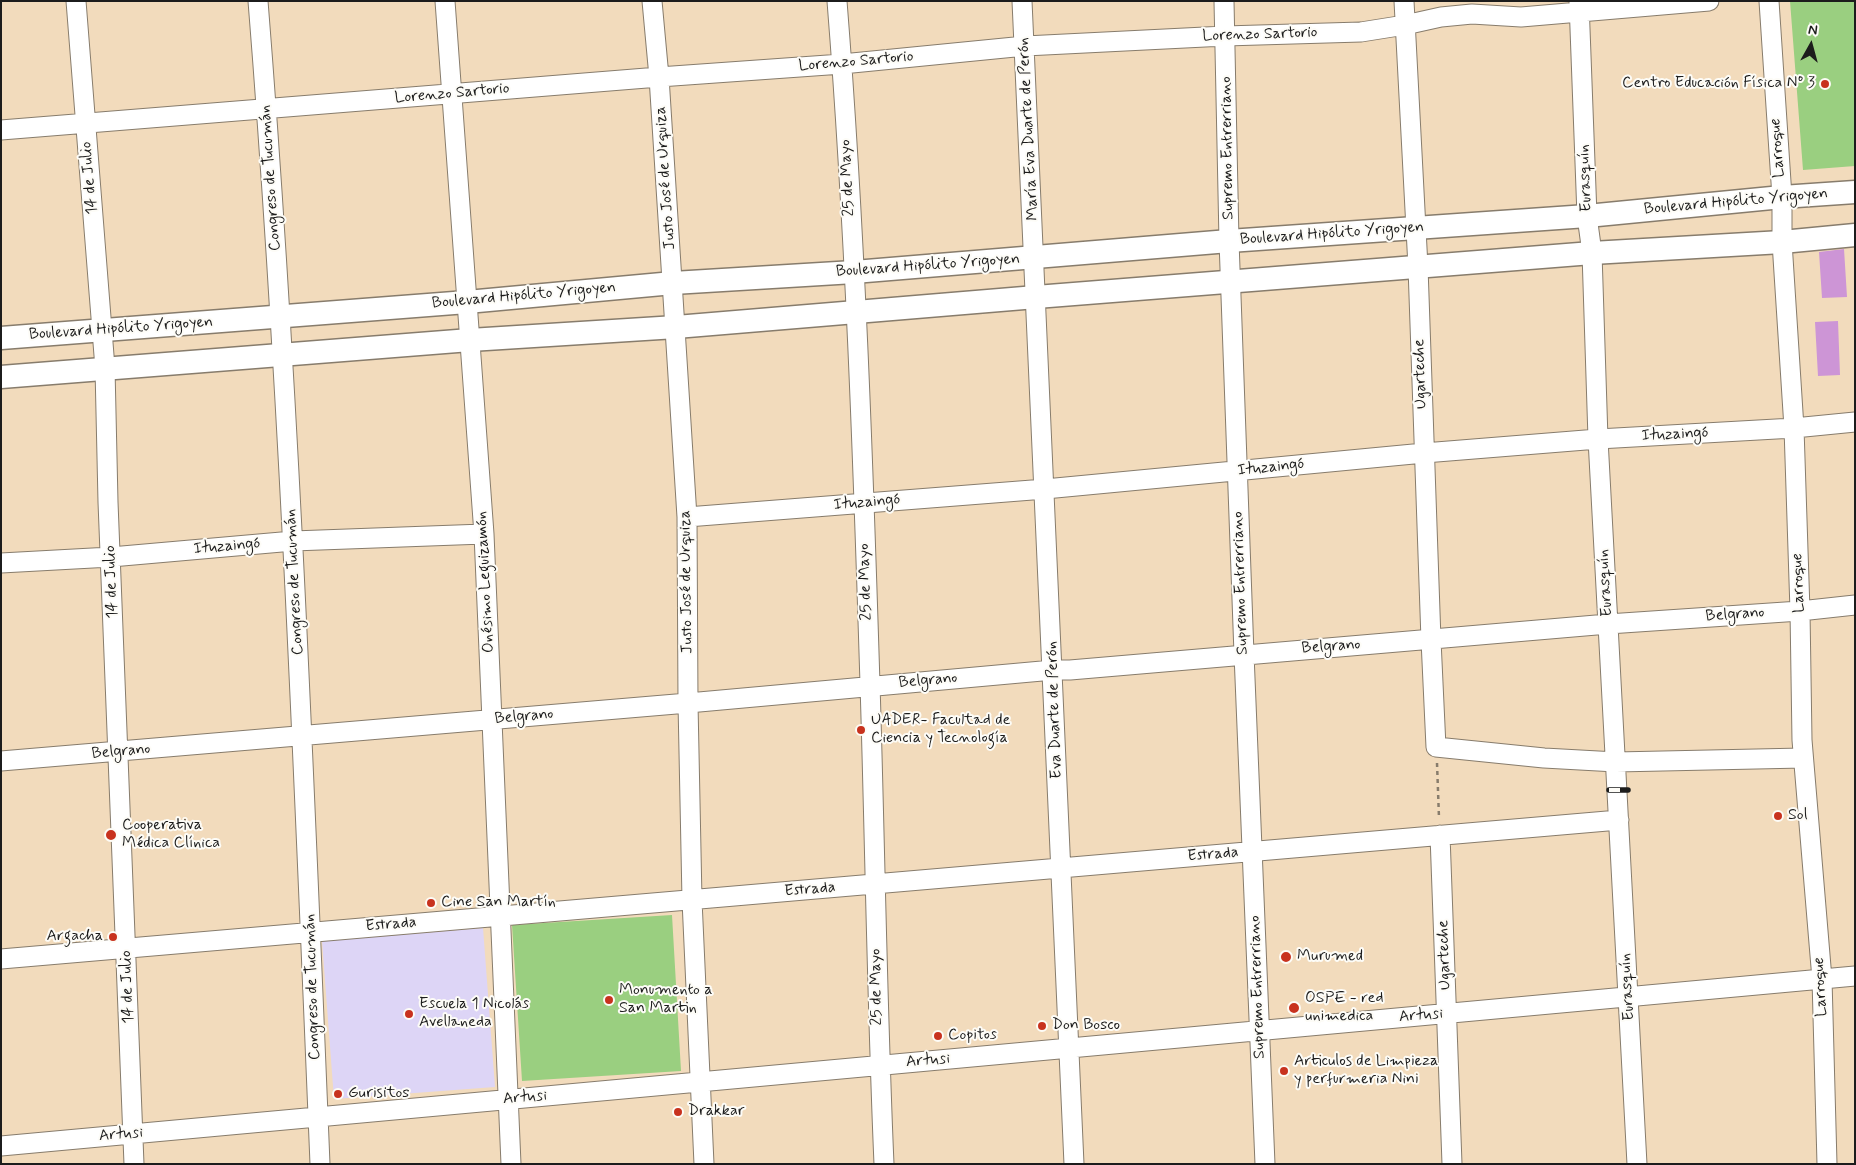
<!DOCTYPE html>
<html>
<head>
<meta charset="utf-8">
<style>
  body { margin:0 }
  #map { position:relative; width:1856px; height:1165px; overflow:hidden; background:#f2dbbc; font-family:Mynerve,sans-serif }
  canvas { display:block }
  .frame { position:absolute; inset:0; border:2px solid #1c1c1c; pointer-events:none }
  .north { position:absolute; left:1786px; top:20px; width:50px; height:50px; -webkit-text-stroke:4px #fdfcf7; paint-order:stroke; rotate:7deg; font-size:14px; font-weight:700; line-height:20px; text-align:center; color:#1c1c1c }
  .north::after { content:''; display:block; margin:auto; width:18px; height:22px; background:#1c1c1c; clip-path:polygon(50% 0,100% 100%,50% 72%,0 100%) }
</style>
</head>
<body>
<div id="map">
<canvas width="1856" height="1165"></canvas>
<div class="frame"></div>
<div class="north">N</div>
</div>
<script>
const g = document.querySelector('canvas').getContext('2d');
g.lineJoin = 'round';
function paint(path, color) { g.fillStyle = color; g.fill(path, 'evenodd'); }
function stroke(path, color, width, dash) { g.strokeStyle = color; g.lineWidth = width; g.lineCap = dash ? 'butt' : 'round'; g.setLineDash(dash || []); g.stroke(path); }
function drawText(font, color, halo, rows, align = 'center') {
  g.font = font + ' Mynerve,sans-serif'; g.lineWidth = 4; g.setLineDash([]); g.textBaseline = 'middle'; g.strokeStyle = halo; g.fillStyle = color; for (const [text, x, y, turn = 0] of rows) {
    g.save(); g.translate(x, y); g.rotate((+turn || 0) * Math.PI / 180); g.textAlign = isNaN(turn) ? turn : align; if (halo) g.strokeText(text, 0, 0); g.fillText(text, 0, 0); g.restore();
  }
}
const built = new Path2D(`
  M483 928 495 1087 334 1099 322 941Z`);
const green = new Path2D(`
  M1790 1H1855V166L1803 170Z
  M672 915 681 1071 522 1081 512 925Z`);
const building = new Path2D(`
  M1844 249 1847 297 1822 298 1819 252Z
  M1838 321 1840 375 1818 376 1815 322Z`);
const path = new Path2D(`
  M1437 763 1439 818`);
const minor = new Path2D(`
  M76 1 105 368 108 502 134 1164
  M258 1C289 388 304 776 320 1164
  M445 1 484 534 511 1164
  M652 1 659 77 687 517 688 703 692 900 704 1164
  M837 1C855 228 863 457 870 684 875 844 877 1004 884 1164
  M1022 1 1074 1164
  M1224 1 1229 241 1244 654 1265 1164
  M1404 1 1418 267 1431 640 1436 747 1544 758 1616 762 1803 758
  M1769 1 1782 197V242L1794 428 1800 611 1802 740 1822 979 1827 1164
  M1579 2 1587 216 1592 253 1598 439 1637 1164
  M1 130 659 77 842 64 1025 46 1225 36 1361 32 1405 25 1441 17 1472 14 1521 17 1709 1
  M687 517 1045 489 1424 453 1598 439 1794 428 1855 422
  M1 563 111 557 293 541 484 534
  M1 761 688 703 1053 670H1070L1608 624 1800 611 1855 605
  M1440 835 1452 1164
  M1 959 1619 820
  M1 1146 1855 976`);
const major = new Path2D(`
  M1 338 467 302 673 283 854 272 1229 241 1587 216 1782 197 1855 192
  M1 377 470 340 676 327 1036 297 1592 253 1782 242 1855 235`);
const rail = new Path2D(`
  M1609 790H1628`);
const markers = [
  [1825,84,5,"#c8321e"],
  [861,730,5,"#c8321e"],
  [1778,816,5,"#c8321e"],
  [111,835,6,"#c8321e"],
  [431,903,5,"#c8321e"],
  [113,937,5,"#c8321e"],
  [1286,957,6,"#c8321e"],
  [609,1000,5,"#c8321e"],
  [1294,1008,6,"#c8321e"],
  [409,1014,5,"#c8321e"],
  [1042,1026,5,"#c8321e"],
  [938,1036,5,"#c8321e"],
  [1284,1071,5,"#c8321e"],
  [338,1094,5,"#c8321e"],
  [678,1112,5,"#c8321e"]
];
const streetNames = [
  ["Lorenzo Sartorio",1260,35,-2],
  ["Lorenzo Sartorio",856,62,-5],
  ["Lorenzo Sartorio",452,94,-5],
  ["María Eva Duarte de Perón",1029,129,-93],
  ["Supremo Entrerriano",1228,148,-91],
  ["Larroque",1778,148,-94],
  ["14 de Julio",90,178,-95],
  ["Congreso de Tucumán",271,178,-94],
  ["Justo José de Urquiza",666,178,-94],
  ["25 de Mayo",848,178,-93],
  ["Eurasquín",1586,178,-92],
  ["Boulevard Hipólito Yrigoyen",1736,202,-5],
  ["Boulevard Hipólito Yrigoyen",1332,234,-4],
  ["Boulevard Hipólito Yrigoyen",928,266,-4],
  ["Boulevard Hipólito Yrigoyen",524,296,-5],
  ["Boulevard Hipólito Yrigoyen",121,329,-4],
  ["Ugarteche",1421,374,-92],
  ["Ituzaingó",1675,435,-3],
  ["Ituzaingó",1271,468,-6],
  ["Ituzaingó",867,503,-5],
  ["Ituzaingó",227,547,-5],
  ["14 de Julio",112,582,-92],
  ["Congreso de Tucumán",295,582,-93],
  ["Onésimo Leguizamón",486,582,-93],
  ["Justo José de Urquiza",687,582,-91],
  ["25 de Mayo",866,582,-92],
  ["Supremo Entrerriano",1241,583,-92],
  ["Eurasquín",1606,583,-93],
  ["Larroque",1799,583,-92],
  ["Belgrano",1735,615,-4],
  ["Belgrano",1331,647,-4],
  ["Belgrano",928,681,-5],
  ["Eva Duarte de Perón",1055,710,-92],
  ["Belgrano",524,717,-5],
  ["Belgrano",121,752,-5],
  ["Estrada",1213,855,-5],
  ["Estrada",810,890,-5],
  ["Estrada",391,925,-5],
  ["Ugarteche",1445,955,-92],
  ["14 de Julio",128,987,-92],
  ["Congreso de Tucumán",313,987,-92],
  ["25 de Mayo",877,987,-91],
  ["Supremo Entrerriano",1258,987,-92],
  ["Eurasquín",1628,987,-93],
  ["Larroque",1821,987,-93],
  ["Artusi",1421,1016,-5],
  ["Artusi",928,1061,-5],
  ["Artusi",525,1098,-5],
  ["Artusi",121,1135,-5]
];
const poiNames = [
  ["Centro Educación Física Nº 3",1815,84,"right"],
  ["UADER- Facultad de",871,721],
  ["Ciencia y Tecnología",871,739],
  ["Sol",1788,816],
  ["Cooperativa",122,826],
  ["Médica Clínica",122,844],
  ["Cine San Martín",441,903],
  ["Argacha",103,937,"right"],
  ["Murumed",1297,957],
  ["Monumento a",619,991],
  ["San Martin",619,1009],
  ["OSPE - red",1305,999],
  ["unimedica",1305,1017],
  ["Escuela 1 Nicolás",419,1005],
  ["Avellaneda",419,1023],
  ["Don Bosco",1052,1026],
  ["Copitos",948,1036],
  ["Articulos de Limpieza",1294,1062],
  ["y perfurmeria Nini",1294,1080],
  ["Gurisitos",348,1094],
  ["Drakkar",688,1112]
];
paint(built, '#ddd5f6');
paint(green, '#9acf80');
paint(building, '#cd95d6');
stroke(minor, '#877c6c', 21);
stroke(major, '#877c6c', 25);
stroke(path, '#877c6c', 2.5, [4, 4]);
stroke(minor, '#fff', 19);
stroke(major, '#fff', 22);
stroke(rail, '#1c1c1c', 5.5);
stroke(rail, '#fdfcf7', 4, [11]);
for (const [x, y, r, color] of markers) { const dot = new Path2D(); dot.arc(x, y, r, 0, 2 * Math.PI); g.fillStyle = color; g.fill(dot); stroke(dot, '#fdfcf7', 2); }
drawText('16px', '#1c1c1c', '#fdfcf7', streetNames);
drawText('16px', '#1c1c1c', '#fdfcf7', poiNames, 'left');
</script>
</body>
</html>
